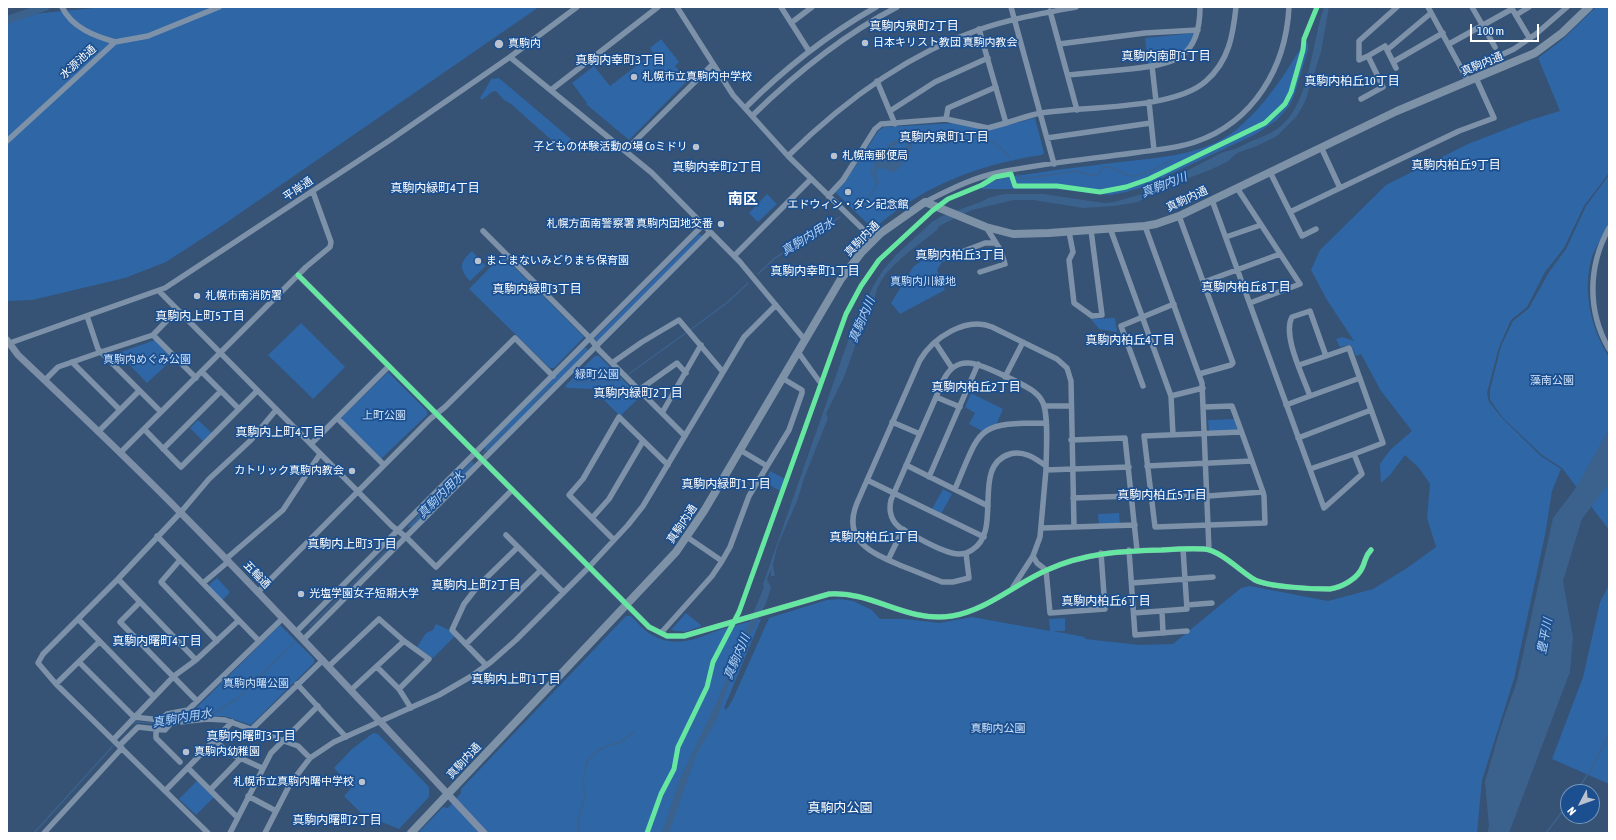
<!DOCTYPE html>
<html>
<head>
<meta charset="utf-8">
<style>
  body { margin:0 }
  #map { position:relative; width:1616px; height:840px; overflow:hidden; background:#365274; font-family:"Asap Condensed",sans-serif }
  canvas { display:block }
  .frame { position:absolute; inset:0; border:8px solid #fff; pointer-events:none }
  .north { position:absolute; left:1560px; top:784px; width:40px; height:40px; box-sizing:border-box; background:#1b4f8f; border:1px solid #7695bc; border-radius:50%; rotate:229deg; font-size:11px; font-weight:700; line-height:16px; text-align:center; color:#fff }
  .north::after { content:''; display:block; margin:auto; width:14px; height:18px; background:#b9c2ce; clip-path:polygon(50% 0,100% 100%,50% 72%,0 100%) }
  .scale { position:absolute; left:1470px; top:24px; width:69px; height:18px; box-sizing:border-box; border:2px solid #fff; border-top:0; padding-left:5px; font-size:12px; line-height:14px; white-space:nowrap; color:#fff; -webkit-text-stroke:3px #1b4f8f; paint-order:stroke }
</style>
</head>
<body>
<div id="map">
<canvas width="1616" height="840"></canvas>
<div class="frame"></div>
<div class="north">N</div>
<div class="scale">100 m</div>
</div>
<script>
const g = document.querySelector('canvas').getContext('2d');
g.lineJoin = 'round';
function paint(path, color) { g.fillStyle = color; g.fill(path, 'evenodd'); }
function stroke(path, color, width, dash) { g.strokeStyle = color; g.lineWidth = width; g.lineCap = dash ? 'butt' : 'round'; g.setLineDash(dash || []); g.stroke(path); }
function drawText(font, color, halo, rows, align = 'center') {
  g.font = font + ' "Asap Condensed","Noto Sans JP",sans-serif'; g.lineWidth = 3.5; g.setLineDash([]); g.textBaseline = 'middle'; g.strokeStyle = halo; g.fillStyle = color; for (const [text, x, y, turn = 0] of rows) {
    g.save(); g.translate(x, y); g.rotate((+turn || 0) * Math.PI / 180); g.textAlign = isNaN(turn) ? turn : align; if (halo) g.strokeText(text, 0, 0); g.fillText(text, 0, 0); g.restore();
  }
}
const green = new Path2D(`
  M103 7H539L220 227 166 262 125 278 32 300 7 301V22L24 15Z
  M1596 7H1609V173L1584 206 1564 248 1545 272 1527 307 1511 320 1499 347 1487 393 1489 402 1503 419 1541 456 1561 469 1552 491 1545 535 1514 679 1482 780 1477 833H418L443 807 448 808 461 793V789L626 616H631C638 623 645 632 654 636 679 649 699 637 722 629 735 625 748 622 761 619L724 708 726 710 732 701 769 618 827 600 840 599 853 601 872 610 880 619H905L939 623 972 617 1050 631 1049 619 1065 618V631H1053L1085 637V639L1140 645 1173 644 1241 588 1250 586 1328 601 1373 589 1407 568 1436 547 1427 518 1430 484 1419 468 1405 455 1390 475 1381 483 1380 464 1390 450 1412 431 1381 391 1361 354 1356 356 1351 345 1340 347 1336 339 1342 337 1354 341 1327 300 1311 270 1320 250 1386 185 1468 144 1527 121 1560 111 1538 58 1562 40Z
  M1194 33C1190 55 1167 61 1148 64L1145 38Z
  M661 39 679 62 675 66 687 81 629 140 586 104 587 103 572 83 594 66 610 86 653 53 650 48Z
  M1305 41 1308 44V50L1294 96 1289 106 1277 120 1256 134 1143 187 1126 192 1110 195 1056 189H981C995 176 1018 176 1036 173 1067 168 1098 165 1129 161 1166 157 1205 154 1236 130 1265 106 1286 73 1305 41Z
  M492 78 494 79 499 78 571 139 563 148 557 145 511 104 504 100 496 91 492 92 482 100 480 98Z
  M1035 118 1044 153 1042 155C980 164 922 186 875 228H872L835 192 845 182 879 130 884 127 954 123 989 130Z
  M1609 175C1609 190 1611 206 1609 221 1608 230 1595 247 1592 257 1582 290 1591 329 1609 357V530L1562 468 1542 455 1503 418 1490 400V390L1501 346 1513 321 1529 308 1549 272 1566 249 1586 206Z
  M767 194 777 204 758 222 749 213Z
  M699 234 703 236 597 342 595 340V338Z
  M936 250 945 253 946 261 942 262 937 270 945 290 900 314 891 303 913 267Z
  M472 251 486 266 470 281C458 268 460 262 472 251Z
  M502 255 584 337 554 368H550L469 289Z
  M1115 318 1117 332 1099 329 1091 319Z
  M301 323 345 367 313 399 268 355Z
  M155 340 173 359 147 383 118 353Z
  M585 347 589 351 488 452 484 448Z
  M595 356H599L640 397 620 416 593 389 567 388 565 386Z
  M388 372 427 411V415L382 458H380L342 420V417Z
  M971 393 1003 409 996 425 984 432 969 424 975 413 965 407Z
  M1236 419 1240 430 1209 432 1208 420Z
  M198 420 213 434 205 443 190 428Z
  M472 461 474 464 471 469 412 527 408 526Z
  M770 471 785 479 780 491 765 482Z
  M943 489 952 494 941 514 932 509Z
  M1119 513 1120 525 1099 526 1098 514Z
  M217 578 230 592 222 601 210 588V584Z
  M1609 585V784L1552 759 1583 677 1600 602Z
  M686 613 702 626 685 632 671 630Z
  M436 624 449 630 455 636 433 658 417 647 426 633 433 630Z
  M280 625 314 659V663L251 725 224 716 200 717 194 710Z
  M373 733 378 734 429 787V797L399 829 362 814 344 796 352 787 334 768 352 749Z
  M197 781 214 797 196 815 179 799Z`);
const water = new Path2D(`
  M1324 7H1329L1321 52 1305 102 1297 116 1277 136 1257 146 1237 153 1227 162 1210 170 1158 190 1138 202 1115 206 1083 208 1033 200H1014L972 210 939 226 937 230C917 247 878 270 875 298L871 302 844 377 826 414 828 418 805 476 797 501 777 547 773 565 775 576H771V570L767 579 771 588 766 603 752 633 747 636 740 651 716 721 697 753 669 833H662L679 781 718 699 764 587 763 584 849 338 854 331 872 288 883 270 897 254 932 222 942 216 983 201 988 198 1004 194H1044L1104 203 1114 202 1142 194 1223 152C1235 150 1243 145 1254 140 1264 136 1275 132 1283 124 1310 99 1312 41 1324 7Z
  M902 139H914C912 152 903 165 893 173L883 168 877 169 876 173 879 183 876 184 870 170 874 169V163L891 142ZM904 142 908 145 906 150 898 155 897 161H891L889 157 891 156 888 152C895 147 893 143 904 142Z
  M1609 429V483L1582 519 1563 581 1573 637 1570 672 1509 833H1487L1489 827 1485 782 1500 729 1517 681 1553 518 1575 489Z`);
const stream = new Path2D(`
  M914 140C923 138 932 144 941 144 949 144 957 139 965 137 984 134 999 144 1010 158
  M1017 175 1023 179 1076 171 1093 176 1099 173 1103 167C1115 166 1121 175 1133 176 1139 177 1167 163 1173 159
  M853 209 866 203 878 182
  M758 274 775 258 840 217
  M690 330 728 302 748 283
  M629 374 687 332
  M570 382H611L622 379
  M532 404 553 384
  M483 453 509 427
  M409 527 473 463
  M310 626 394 543
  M134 723 137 722 162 724 170 719 213 714 238 698 249 687 250 679 261 675 295 642
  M1576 792 1590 771 1609 735
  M34 833 113 746
  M579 833 578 822 585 796 583 782 587 761 596 752 604 747 623 741 634 731
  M1546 833 1568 804`);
const river = new Path2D(`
  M7 20 45 7`);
const minor = new Path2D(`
  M677 7 733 95 788 156 874 240
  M781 7 809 51
  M1011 7 1054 164
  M1428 7 1468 81
  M1472 7 1495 47
  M1511 7 1530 39
  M1050 11 1077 110
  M1516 15 1529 7
  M791 23 812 7
  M979 29 1006 123C1017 120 1029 115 1041 113 1085 106 1174 110 1206 81 1229 61 1233 35 1236 7
  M115 42 148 36 219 7
  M1059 44 1145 33 1198 30
  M1449 44 1512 9
  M1387 50 1431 13
  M1368 56 1385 46 1396 68
  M510 57 652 173 740 262 805 340
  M1393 62 1443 33
  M1152 66 1156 101
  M1465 72 1514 49 1536 34 1567 7
  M1068 75C1088 73 1109 71 1130 69 1174 64 1200 59 1200 7
  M877 81 895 124
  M551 90 658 7
  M1361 99 1383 87 1368 56 1359 60V41L1397 7
  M1149 102 1154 150
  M745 108C784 69 827 35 876 7
  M890 111 935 82 988 58
  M752 116C796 73 843 35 897 7
  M946 119 948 108 996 87
  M1047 138 1151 123
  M7 141 115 42C95 36 72 28 62 7
  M1321 147 1340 188
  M625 151 713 64
  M788 156C843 102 905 55 978 30 1009 19 1044 13 1076 7
  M1270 172 1302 236 1316 229
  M1237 188 1300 284 1250 303
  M828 196 843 180 875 129 881 124 946 119 988 128 1006 123
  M1212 200 1324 508 1362 474 1354 454 1383 443 1349 348 1326 356 1310 311 1292 317C1282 335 1303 376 1310 396L1286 405
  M925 202C949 190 974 177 1001 172 1044 163 1089 159 1133 153 1153 150 1175 149 1195 142 1254 122 1286 67 1289 7
  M1290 212 1459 131 1494 118 1476 78
  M1179 216 1233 363 1231 365 1199 374
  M1145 226 1202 383 1209 550
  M1110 228 1171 396 1173 435
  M1609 228C1588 266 1587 311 1609 349
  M483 231 590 338 599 350 685 436
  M1069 232 1073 252 1069 260 1074 303 1092 316 1102 315 1091 230
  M1226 237 1261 225
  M734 256 811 179
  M951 256 985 243H994
  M980 272 1005 264 1001 251 986 227
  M298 275 649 627 667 636H684L829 594C874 591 905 623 952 616 987 610 1015 584 1047 570 1084 553 1121 551 1162 550 1176 549 1190 548 1204 549 1220 550 1241 572 1255 580 1269 587 1313 589 1330 589 1342 587 1358 579 1363 566 1366 559 1365 556 1371 550
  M1204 282 1280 254
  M159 291 392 526 406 537 436 567 512 490
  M87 316 98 349 101 352 153 335 177 310
  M153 335 196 378
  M935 342 952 368
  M7 344 165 288 390 140 510 57 577 7
  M798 352 819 381
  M72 362 120 410
  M612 363 642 342 679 320 723 372
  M1299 365 1326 356
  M202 372 239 409
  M1005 377 1023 342
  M45 380 58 367 101 352 161 412
  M1143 386 1121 326 1174 304
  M639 390 677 363 686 373
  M1171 396 1203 388
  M1310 396 1360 378
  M936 397 960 407
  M1044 406H1071
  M1204 407 1232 406C1243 435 1253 464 1263 492L1264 496 1265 523 1155 527 1144 436 1241 432
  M662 413 701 345
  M337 418 384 465
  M892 422 920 434
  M144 429 181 467 257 391
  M98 432 139 391
  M1298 438 1371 410
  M1071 440 1125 438 1137 550
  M311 444 389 366
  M163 449 221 391
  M740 450 767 466
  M120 453 306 267 330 247 331 242 313 192
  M906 465 988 506
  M1147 466 1252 461
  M1310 469 1354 454
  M1046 470 1129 467
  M929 477 978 364
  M867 480 984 537
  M955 489C981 428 975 423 1045 423
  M1150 497 1208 496 1263 492
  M1073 498 1132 496
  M592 518 609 499 643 441
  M1042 528 1135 525
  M506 535 563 592
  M157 536 259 641
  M687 537 722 561
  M614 540 569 495 583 479 619 417 668 465
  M1129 550 1135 635 1187 631
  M966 553 969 578 953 582H942C929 577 915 571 902 566 874 554 841 542 857 503L920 360C933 338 966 316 992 327L1057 359 1067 368 1071 381 1074 527
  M1033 556 1037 563 1046 570 1050 613 1105 609 1101 553
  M226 559 283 510 320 454
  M180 560 161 582 217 641
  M888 560 903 529
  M118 579 196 660
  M203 583 229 561
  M1132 583 1213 577
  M1013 587 1033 556 1040 537 1046 470C1046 455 1049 416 1043 403 1041 398 1037 394 1033 391 1023 384 980 363 969 363 957 362 948 370 943 381L891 500C888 512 892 523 902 529 917 537 935 549 952 553 959 555 966 554 972 550 1004 531 970 466 1010 454 1023 450 1035 458 1046 466
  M258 592 430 419 445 407 515 338 553 376
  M140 602 120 622 197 701
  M1187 605 1212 603
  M1162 611 1163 633
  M1134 613 1187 609 1183 549
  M78 619 154 697
  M296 632 703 225
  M661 633 712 576 722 561 730 547 749 496 789 430 802 393V390L782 378
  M303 640 710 232
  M466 644 541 570
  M79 662 134 717 160 720 167 714 188 710 283 618
  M486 665 452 630 464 604 478 586 518 547
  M329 666 379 619 404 641 429 659 399 689 411 708
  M377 667 399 689
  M56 684 99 642
  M297 684 346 737
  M351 690 404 641
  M253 728 323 660
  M156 729V738L180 762
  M113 740 174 676 196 660 238 621
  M215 740 227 752 262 768
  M119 746 138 727 165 730 171 723 207 719 225 720 298 746 310 758
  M188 768 237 817
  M210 790 241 758
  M165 791 232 722
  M248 796 276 811
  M44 833 122 748
  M208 833 56 684 38 663 43 654 118 579 181 512 209 479 251 440 276 410
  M230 833 271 753 318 706
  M265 833 290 784 310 758 334 742 439 695 470 677 491 662 516 640 589 567 628 525 643 506 744 337 776 305`);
const major = new Path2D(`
  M7 340 18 355C73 407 129 460 182 514 285 618 384 726 484 833`);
const highway = new Path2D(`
  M411 833 676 552 704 511 841 279 861 253 881 233 925 202 986 227 1013 234 1049 233 1145 226 1156 224 1179 216 1397 111 1535 53 1562 33 1589 7`);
const cycleway = new Path2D(`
  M298 275 649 627 667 636H684L829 594C874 591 905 623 952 616 987 610 1015 584 1047 570 1084 553 1121 551 1162 550 1176 549 1190 548 1204 549 1220 550 1241 572 1255 580 1269 587 1313 589 1330 589 1342 587 1358 579 1363 566 1366 559 1365 556 1371 550
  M647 833 661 794 674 769 678 747 707 687 713 662 739 612 846 314 861 286 879 260 932 211 948 199 982 185 995 177 1011 174 1015 186H1057L1100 192 1126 187 1149 179 1265 123 1285 104 1291 92 1303 50 1304 39 1317 7`);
const markers = [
  [865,43,4,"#b9c2ce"],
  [499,44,5,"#b9c2ce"],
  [634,77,4,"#b9c2ce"],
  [696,147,4,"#b9c2ce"],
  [834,156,4,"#b9c2ce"],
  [848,192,4,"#b9c2ce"],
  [721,224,4,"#b9c2ce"],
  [478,261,4,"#b9c2ce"],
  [197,296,4,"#b9c2ce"],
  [352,471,4,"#b9c2ce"],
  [301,594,4,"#b9c2ce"],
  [186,752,4,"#b9c2ce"],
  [362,782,4,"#b9c2ce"]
];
const poiNames = [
  ["日本キリスト教団 真駒内教会",873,43],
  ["真駒内",508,44],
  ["札幌市立真駒内中学校",642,77],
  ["子どもの体験活動の場 Coミドリ",688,147,"right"],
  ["札幌南郵便局",842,156],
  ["エドウィン・ダン記念館",848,205,"center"],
  ["札幌方面南警察署 真駒内団地交番",713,224,"right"],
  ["まこまないみどりまち保育園",486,261],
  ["札幌市南消防署",205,296],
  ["カトリック真駒内教会",344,471,"right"],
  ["光塩学園女子短期大学",309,594],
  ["真駒内幼稚園",194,752],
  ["札幌市立真駒内曙中学校",354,782,"right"]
];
const streetNames = [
  ["水源池通",78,62,-42],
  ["真駒内通",1482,64,-22],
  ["平岸通",298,189,-34],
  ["真駒内通",1187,199,-25],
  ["真駒内通",862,239,-46],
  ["真駒内通",682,524,-56],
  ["五輪通",257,575,46],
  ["真駒内通",464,761,-47]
];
const parkNames = [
  ["真駒内川緑地",923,282],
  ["真駒内めぐみ公園",147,360],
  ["緑町公園",597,375],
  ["藻南公園",1552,381],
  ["上町公園",384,416],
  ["真駒内曙公園",256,684],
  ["真駒内公園",998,729]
];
const neighbourhoodNames = [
  ["真駒内泉町2丁目",914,26],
  ["真駒内南町1丁目",1166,56],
  ["真駒内幸町3丁目",620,60],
  ["真駒内柏丘10丁目",1352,81],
  ["真駒内泉町1丁目",944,137],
  ["真駒内柏丘9丁目",1456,165],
  ["真駒内幸町2丁目",717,167],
  ["真駒内緑町4丁目",435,188],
  ["真駒内柏丘3丁目",960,255],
  ["真駒内幸町1丁目",815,271],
  ["真駒内柏丘8丁目",1246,287],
  ["真駒内緑町3丁目",537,289],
  ["真駒内上町5丁目",200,316],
  ["真駒内柏丘4丁目",1130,340],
  ["真駒内柏丘2丁目",976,387],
  ["真駒内緑町2丁目",638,393],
  ["真駒内上町4丁目",280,432],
  ["真駒内緑町1丁目",726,484],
  ["真駒内柏丘5丁目",1162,495],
  ["真駒内柏丘1丁目",874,537],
  ["真駒内上町3丁目",352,544],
  ["真駒内上町2丁目",476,585],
  ["真駒内柏丘6丁目",1106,601],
  ["真駒内曙町4丁目",157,641],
  ["真駒内上町1丁目",516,679],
  ["真駒内曙町3丁目",251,736],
  ["真駒内曙町2丁目",337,820]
];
const waterNames = [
  ["真駒内川",1164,185,-21],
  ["真駒内用水",808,237,-32],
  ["真駒内川",862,320,-67],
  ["真駒内用水",441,495,-45],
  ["豊平川",1545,636,-79],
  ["真駒内川",737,657,-67],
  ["真駒内用水",182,718,-10]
];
const quarterNames = [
  ["真駒内公園",840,808]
];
const districtNames = [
  ["南区",743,199]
];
paint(green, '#2f66a5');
paint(water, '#3b618d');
stroke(stream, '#3b618d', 1.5);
stroke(river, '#3b618d', 8);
stroke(minor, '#7d92a8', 5.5);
stroke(major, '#7d8ea7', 7);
stroke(highway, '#7e92a7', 8);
stroke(cycleway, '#66e7a1', 5);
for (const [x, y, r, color] of markers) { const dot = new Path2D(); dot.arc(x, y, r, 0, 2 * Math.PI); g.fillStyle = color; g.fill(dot); stroke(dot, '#1b4f8f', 1.5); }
drawText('11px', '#fff', '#1b4f8f', poiNames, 'left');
drawText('11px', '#fff', '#1b4f8f', streetNames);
drawText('11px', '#cfe3fa', '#1b4f8f', parkNames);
drawText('12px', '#fff', '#1b4f8f', neighbourhoodNames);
drawText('italic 12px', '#b5d3f5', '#1b4f8f', waterNames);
drawText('13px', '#fff', '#1b4f8f', quarterNames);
drawText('bold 15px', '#fff', '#1b4f8f', districtNames);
</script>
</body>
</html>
